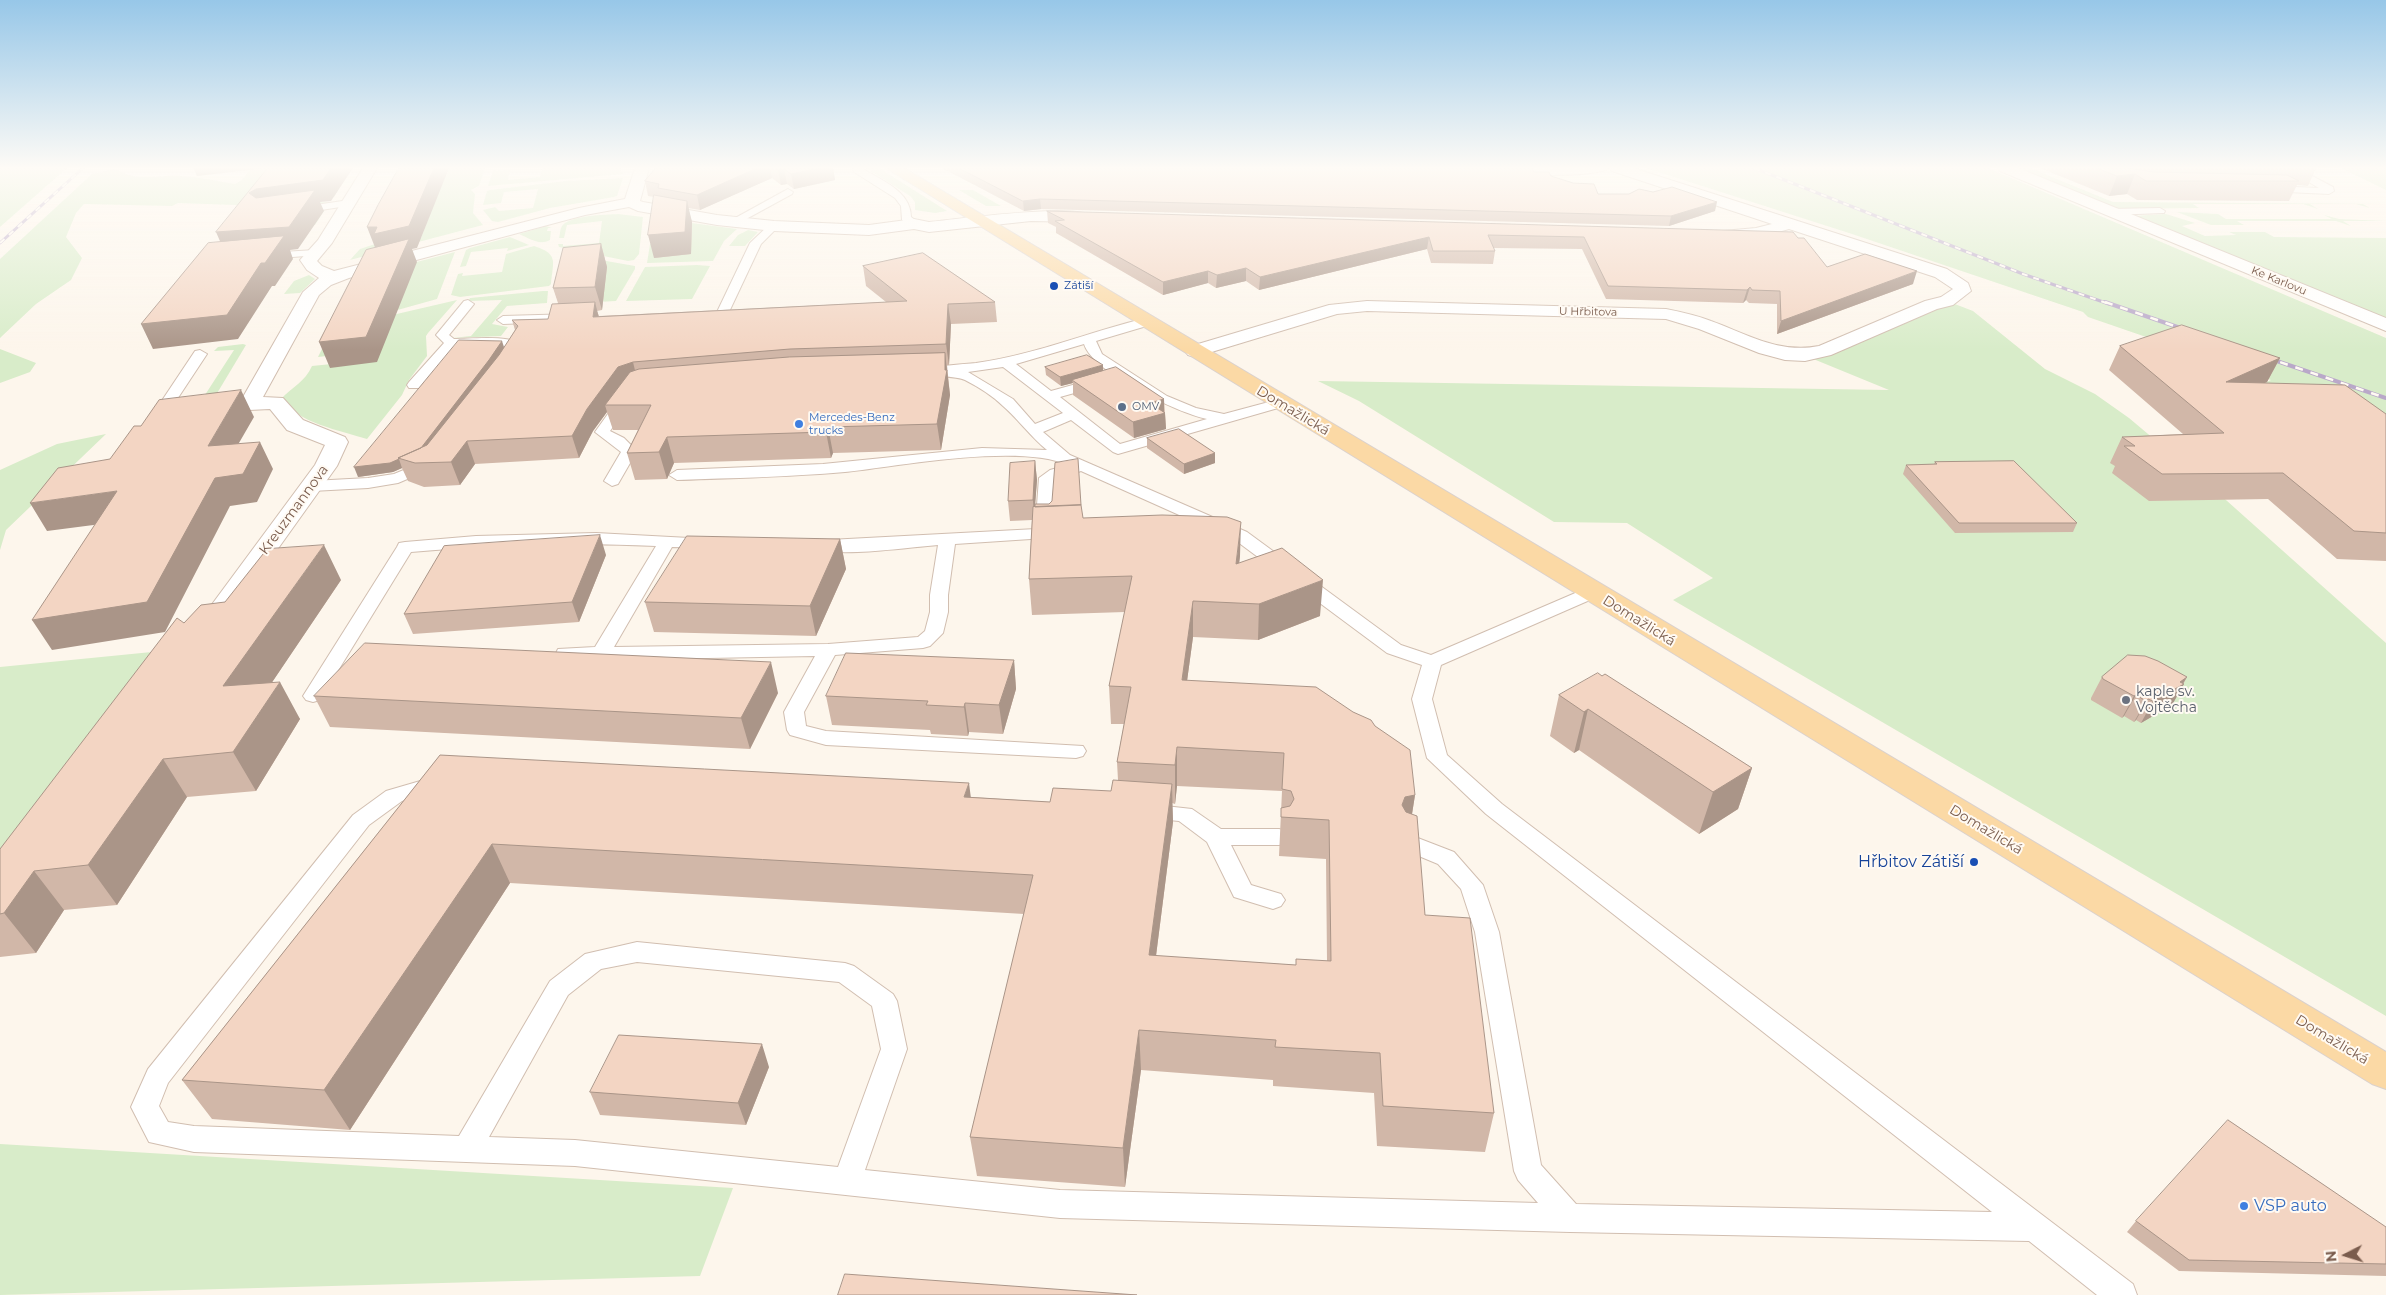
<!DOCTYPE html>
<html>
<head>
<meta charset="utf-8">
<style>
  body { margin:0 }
  #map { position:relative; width:2386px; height:1295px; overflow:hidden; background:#fdf6ec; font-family:Montserrat,sans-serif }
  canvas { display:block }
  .north { position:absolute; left:2321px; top:1230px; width:50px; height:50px; -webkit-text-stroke:4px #fffaf3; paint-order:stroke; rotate:265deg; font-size:14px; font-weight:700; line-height:20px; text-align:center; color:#7a5c4d }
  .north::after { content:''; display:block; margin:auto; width:18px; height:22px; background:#7a5c4d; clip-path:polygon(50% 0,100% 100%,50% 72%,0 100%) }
</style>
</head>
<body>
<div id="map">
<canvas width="2386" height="1295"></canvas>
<div class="north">N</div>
</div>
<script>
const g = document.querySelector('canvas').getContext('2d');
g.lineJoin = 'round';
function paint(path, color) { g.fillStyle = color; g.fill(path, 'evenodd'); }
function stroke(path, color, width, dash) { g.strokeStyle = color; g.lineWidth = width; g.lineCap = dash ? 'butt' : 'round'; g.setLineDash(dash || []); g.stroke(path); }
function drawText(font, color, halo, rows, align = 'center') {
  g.font = font + ' Montserrat,sans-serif'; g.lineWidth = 4; g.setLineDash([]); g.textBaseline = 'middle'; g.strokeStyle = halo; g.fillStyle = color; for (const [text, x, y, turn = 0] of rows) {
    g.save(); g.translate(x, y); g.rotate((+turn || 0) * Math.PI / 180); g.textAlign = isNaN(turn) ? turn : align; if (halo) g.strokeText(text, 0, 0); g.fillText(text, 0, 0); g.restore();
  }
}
const green = new Path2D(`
  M0 168H67L0 227Z
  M251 168H288L340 187 334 197 314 202H330L315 225 244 231 263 206 178 203 172 206 84 204 76 213 66 237 82 258 71 280 36 304 0 338V259L92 174 117 169C136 183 160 174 181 176 199 177 217 181 235 184L242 180Z
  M449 168H485L479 186 471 190 475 194 473 213 483 225 350 260 360 249 378 243 384 229H389L384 242 421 238 429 217 393 221 386 226 367 227 383 199 406 197V195L387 194 395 177 410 175V177H414V179L446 176Z
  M542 168H621L620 172H624L623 174 488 186 493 171 510 170 508 180 540 177Z
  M866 168H879L947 211 935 213 915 210V202L910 196Z
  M1646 168H1988L2386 338V420L2242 394 2271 380 2088 317 2083 312 1852 234Z
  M2012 168H2030L2113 202 2386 204H2363L2370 208 2356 204H2310L2318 209 2303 204H2193L2199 208 2115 209Z
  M2341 168H2386V190Z
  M623 178 617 196 614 197 550 208 498 222 492 221 483 210 495 207 499 211 533 208 538 189 504 192 501 203 483 205 487 191 490 190 566 181Z
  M959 190H973L1001 206H986Z
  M2177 212 2218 214 2226 219H2332L2324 215 2339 219 2386 221H2343L2351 226 2336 221H2237L2244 225H2211Z
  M618 214 643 217 639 254 634 260 628 261 559 247 558 244H563V246L599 243 602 221 567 225 564 238H559C560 235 560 229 562 226 570 215 605 215 618 214Z
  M2166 214 2195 223 2182 226 2205 236 2236 235 2229 232H2265L2274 237 2386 238V321L2132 216Z
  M661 219 737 229 724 241 713 261 647 263 650 244 655 243 654 258Z
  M546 226 552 228H548L547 231H551L550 240C539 246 529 238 519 234Z
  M748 230 758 232 745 246H729L738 235Z
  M510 237 529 245 507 251 508 248 471 252 466 266 460 267 466 250 470 248Z
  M534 246C559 254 553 261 551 284L549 286 460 297 451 295 458 274 463 273 462 276 502 272 506 254Z
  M455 252 437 299 376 316 405 265Z
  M572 255 635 266V269L616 301 560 304Z
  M697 265 710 266 692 299 626 301 645 267Z
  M309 275 315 279 300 293 284 294 294 281Z
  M543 291H548L547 303 507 306 492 324 508 327 501 336 452 338 471 336 502 300 468 301 470 298Z
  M457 300 428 333 426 336 427 356 409 380 402 395 367 439C341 431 296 422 281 399 292 387 305 382 312 366L332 364 336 355 318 357 332 329Z
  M1947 301 1973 311 2045 369 2095 394 2129 418 2217 492 2386 643V1016L1673 600 1713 578 1627 523 1554 522 1359 401 1318 381 1889 390 1806 356Z
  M243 344 246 345 216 395 203 398 234 350 214 351 218 347Z
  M0 349 36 363 30 372 0 383Z
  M106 434 6 530 0 550V470L57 444Z
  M172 650 0 888V667Z
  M0 1144 733 1188 700 1276 0 1295Z`);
const service = new Path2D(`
  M853 168H861C881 180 911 191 911 217L918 222V226H910L902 220 901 206 895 198 854 172Z
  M2284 168H2297L2333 187 2334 191 2329 194 2266 191 2265 189 2270 186 2319 188Z
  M788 189 793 192 792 194 737 224H729L728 222Z
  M349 200 354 203 353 205 296 214 291 211 296 208Z
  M2160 208 2165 211 2164 213 2109 215 2104 212 2109 209Z
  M774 223 779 226 761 244 729 312 727 315H719L717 312 750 243 770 224Z
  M315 250 319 251V255L266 259 260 256 266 253Z
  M468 300 474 304 449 335 454 339C470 339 512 334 523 346L513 363 508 364 501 360 508 348 506 347H455L419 388H409L407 385 409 382 444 343 436 335 464 301Z
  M574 314 580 318 578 321 503 324 497 320 503 316Z
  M1146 318 1152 322 1150 325 1096 341 1102 354 1167 396 1196 408 1224 414 1280 399 1287 403 1285 406 1118 454 1113 452 1071 420 1043 432 1070 455 1247 532 1401 645 1431 655 1587 588H1599L1602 592 1599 596 1441 665 1432 699 1447 755 1502 804 2133 1284 2137 1295H2097L2029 1241 1570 1232 1060 1218 575 1166 194 1152 149 1142 131 1107 148 1069 353 815 386 791 434 777 442 779 445 784 442 789 402 801 369 825 168 1083 159 1106 168 1122 194 1126 459 1136 550 981 585 954 637 942 845 963 854 966 893 994 897 1001 907 1049 865 1170 1060 1190 1538 1203 1518 1180 1514 1171 1475 932 1461 889 1438 864 1402 849 1399 843 1402 837 1410 835 1454 852 1483 885 1499 932 1541 1165 1576 1204 1992 1212 1486 814 1427 758 1412 699 1422 665 1387 653 1235 540 1081 471 1055 480 1052 519 1050 522H1038L1036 519 1039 478 1050 470 1068 465C1019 443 900 466 845 472 789 477 733 478 677 480L669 475 677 470 823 464 982 448 1047 450C1030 436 1019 420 1003 406 993 396 977 386 965 380 952 374 923 379 916 371 920 367 966 364 976 363 1034 355 1089 332 1146 318ZM1084 344C1093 373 1178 413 1207 419L1120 444 1060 397 1103 385 1105 382 1103 379 1098 378 1051 391 1016 364ZM1003 367 1063 413 1035 424 1013 399 968 372ZM637 962 839 982 872 1006 881 1049 838 1167 575 1140 489 1137 568 995 601 969Z
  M200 350 207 354 170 410 177 418 175 421H165L155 411 195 351Z
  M625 396 632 400 610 431 624 438 637 451 618 484 612 486 604 481 621 452 595 432 620 397Z
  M428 460 436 465 433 468 398 483 368 488 312 491 306 489 304 486 306 483 312 481 368 478 394 474Z
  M1055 528 1061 529 1063 533 1061 537 955 544 948 595V612L943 633 930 646 923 648 835 655 804 712 806 726 826 731 1083 746 1086 751 1083 756 1076 758 826 745 790 735 787 730 784 712 815 656 600 660 558 657 556 653 558 649 595 647 656 546C574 542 492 545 411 552L320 700 313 702 306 700 303 696 397 547 399 543 405 542 476 536 596 533 708 539 714 540 716 544 714 548 672 547 614 647 828 644 918 637 925 631 930 612V595L938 545C901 548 845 557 810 549L808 545 810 541Z
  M1147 804 1192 809 1221 829H1279L1287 831 1290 837 1287 843 1279 845H1231L1251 885 1281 894 1285 900 1281 906 1273 909 1234 897 1207 842 1179 821 1139 817 1136 812 1139 807Z`);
const minor = new Path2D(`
  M363 168H377L332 243 317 261 322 266 334 271 579 208 625 199 635 168H649L640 201 643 202 717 215 774 221 869 225 914 219 929 222C952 220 1081 202 1091 217L1083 222 1031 221 929 232 914 229 869 235 774 231 717 225 638 211 629 207 585 215 349 278 331 285 319 295 263 397 283 398 303 420 345 437 348 442 337 466 232 613 223 615 214 613 210 607 315 465 325 445 287 430 270 409 249 410 242 408 239 404 303 292 319 278 307 270 300 260 318 240Z
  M1452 168H1608C1597 180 1481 173 1459 172Z
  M1610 168H1633L1947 269 1968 283 1971 291 1953 305 1937 309 1831 355 1805 361 1785 360 1759 353 1699 329 1666 319 1367 311 1337 314 1195 357 1188 355 1185 351 1188 347 1329 305 1367 301 1666 309C1681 312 1696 315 1711 321 1747 334 1779 354 1819 346L1925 301 1941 297 1953 289 1935 277 1789 229 1757 238 1723 237 1721 234 1723 231 1756 228 1772 224 1612 171Z
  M1998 168H2018L2386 318V331L2000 171Z`);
const primary = new Path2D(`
  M886 168H904L2386 1052V1089L2372 1084Z`);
const railFar1 = new Path2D(`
  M1754 168 2023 274 2109 304
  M0 243 83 168`);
const rail = new Path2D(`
  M2105 302 2189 331
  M2265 357 2386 398`);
const wall = new Path2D(`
  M656 168H833L835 180 794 189 787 184 781 185 772 178 700 210 688 208 692 222 691 254 654 258V197L648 196 645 181Z
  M942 168H1532L1534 172 1551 176 1598 194 1715 211 1669 226 1041 209 1024 211Z
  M2040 168H2316L2308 186 2297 185 2289 201 2137 200 2127 194 2109 196Z
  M1047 211 1798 238 1827 267 1913 284 1777 334V304L1749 303 1746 300 1743 303 1606 299 1582 249 1493 248 1495 251 1493 264 1431 263 1427 249 1259 290 1246 281 1216 288 1208 283 1163 295 1056 233V227L1048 223Z
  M601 244 607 267 602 310 597 311 599 316 886 302 866 286 863 266 995 302 997 322 951 324 949 365H947L950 395 941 450 833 453 831 458 674 463 667 479 635 480 627 453 638 430H613L607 412 593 431 579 458 475 464 460 485 424 487 408 481 402 468 393 472 358 477 504 348 515 330 512 320 548 319 558 303 553 288Z
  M2120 346 2280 358 2267 382 2264 383 2386 414V561L2337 559 2268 499 2149 501 2112 473 2115 466 2110 463 2122 437 2183 434 2109 370Z
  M1045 367 1103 371 1164 399 1166 429 1134 438 1073 395V383L1061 386 1046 375Z
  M1147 438 1215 453V463L1184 474 1147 448Z
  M1035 461 1037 480 1035 504 1083 518 1240 556 1239 563 1320 616 1258 640 1193 637 1187 681 1415 795 1412 814 1425 915 1494 1113 1485 1152 1377 1146 1374 1093 1273 1086V1080L1141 1070 1125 1187 977 1176 970 1137 1024 914 510 883 350 1130 212 1119 182 1080 440 755 971 797 1050 802 1111 791 1118 780 1117 762 1124 724H1111L1109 686 1125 612 1032 615 1029 579 1032 520 1010 521 1008 501ZM1177 786 1282 791 1279 856 1326 859 1327 961 1296 965 1156 956 1173 822 1172 803 1175 804Z
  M1935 462 2077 523 2073 532 1955 533 1903 474 1906 465 1934 464Z
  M840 539 846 569 816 636 654 632 645 602Z
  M606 555 579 622 413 634 404 614Z
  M341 580 272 682 300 719 256 791 187 797 117 905 64 910 36 953 0 957V849L184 623 225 602Z
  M1014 660 1016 689 1003 734 969 732 968 736 931 734 930 730 832 725 826 696Z
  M1602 676 1752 768 1738 809 1699 834 1579 750 1574 753 1550 736 1559 695Z
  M2102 677H2187L2172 705 2141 723 2136 720 2134 722 2124 716 2122 718 2091 700V698Z
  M778 693 750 749 330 727 314 696Z
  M769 1067 746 1125 600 1115 590 1092Z
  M2136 1221 2386 1227V1276L2179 1271 2127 1232Z`);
const shadedWall = new Path2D(`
  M193 168H267L197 176Z
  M331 168H353L331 201 320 202 324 211 298 249 290 250 293 259 275 286H272L238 339 153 349 141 324 226 255 216 232 265 210 249 193 256 189Z
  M434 168H449L417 248 412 249 417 262 377 362 330 368 319 342 376 250 367 227H377Z
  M757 168H770L772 178 700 210 697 195Z
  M819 168H833L835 180 794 189 791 174Z
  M784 169 787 184 781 185 778 170Z
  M2135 174 2127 194 2109 196 2117 176Z
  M1040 199 1041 209 1024 211 1023 201Z
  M687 201 692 222 691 254 654 258 648 235Z
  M1717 202 1715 211 1669 226 1671 216Z
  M1429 237 1427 249 1259 290 1260 277Z
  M601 244 607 267 602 310 595 287Z
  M1246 268V281L1216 288 1217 275Z
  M1208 271V283L1163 295V282Z
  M1917 271 1913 284 1777 334 1781 321Z
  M1750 287 1746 300 1743 303 1747 290Z
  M595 302 600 322 593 317Z
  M948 304 951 324 949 365 946 344Z
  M502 341 505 350 414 463 400 458Z
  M945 353 950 395 941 450 937 424 945 370Z
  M2280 358 2267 382 2213 407 2226 382Z
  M633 362 638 383 605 405 607 412 593 431 579 458 572 436 587 409 618 367Z
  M1103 365V374L1072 380 1073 383 1061 386 1060 377Z
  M241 390 254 417 221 474 208 446Z
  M1164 399V413H1165L1166 429 1134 438 1133 422 1150 403Z
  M828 427 833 453 831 458 826 432Z
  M667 437 674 463 667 479 659 452Z
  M467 441 475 464 460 485 451 462Z
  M260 442 273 469 257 502 230 506 165 632 52 650 32 620 215 478Z
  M1215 453V463L1184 474V464Z
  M399 459 402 468 393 472 358 477 354 467Z
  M1035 461 1037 480 1034 520 1033 500Z
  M117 491 132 520 47 531 30 503Z
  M1241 522 1240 556 1235 599 1236 564Z
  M600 535 606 555 579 622 572 602Z
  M840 539 846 569 816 636 810 606Z
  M324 545 341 580 244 724 223 686Z
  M1323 580 1320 616 1258 640 1259 604Z
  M1193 601V637L1182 718V680Z
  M1014 660 1016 689 1003 734 999 705Z
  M771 662 778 693 750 749 741 718Z
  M2187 677 2182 685 2184 684 2172 705 2141 723 2153 701Z
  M280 682 300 719 256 791 233 752Z
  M2136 695 2124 716 2122 718 2134 696Z
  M2148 699 2136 720 2134 722 2146 701Z
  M965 703 969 732 968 736 964 707Z
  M1588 709 1579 750 1574 753 1584 712Z
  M1177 747V786L1175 804V765Z
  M163 759 187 797 117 905 88 865Z
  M1752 768 1738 809 1699 834 1713 792Z
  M969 783 974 822 964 797Z
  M1172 784 1173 822 1151 995 1149 955Z
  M1415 795 1409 833 1402 805 1405 797Z
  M492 844 510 883 350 1130 324 1090Z
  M34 871 64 910 36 953 4 913Z
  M1139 1030 1141 1070 1125 1187 1123 1148Z
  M762 1044 769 1067 746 1125 738 1103Z`);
const building = new Path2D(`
  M268 168H331L323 180 256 189 249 193 256 198 315 190 289 227 216 232Z
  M399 168H434L409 226 374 234 377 227H367L378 205Z
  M656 168H757L697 195 658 188 659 184 645 181Z
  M776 168H819L791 174 784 169 778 170Z
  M959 168H1532L1534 172H1549L1551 176 1573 183 1594 184 1598 194H1629L1639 189 1653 192 1672 187 1717 202 1671 216 1040 199 1023 201Z
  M2097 168H2127L2153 172 2287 175 2299 181H2146L2135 174 2117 176Z
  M654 195 687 201 685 232 648 235Z
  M1047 211 1793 232 1798 238H1804L1827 267 1865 254 1917 271 1781 321 1780 291 1752 290 1750 287 1747 290 1608 286 1584 237 1488 235 1495 251H1433L1429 237 1260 277 1246 268 1217 275 1208 271 1163 282 1055 221 1064 220Z
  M284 236 265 263H261L227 315 141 324 208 243Z
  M409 239 366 337 319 342 366 250Z
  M601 244 595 287 553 288 563 248Z
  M923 253 995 302 948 304 946 344 790 349 633 362 618 367 587 409 572 436 467 441 451 462 415 463 398 458 427 445 499 355 518 326 512 320 548 319 552 304 595 302 593 317 907 301 863 266Z
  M2182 325 2280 358 2226 382 2345 385 2386 414V533L2354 531 2283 473 2162 474 2124 446H2135L2122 437 2224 433 2120 346Z
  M459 340 502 341 489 360 421 448 398 458 399 459 390 463 354 467Z
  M945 353V370H947L937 424 828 427 826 432 667 437 659 452 627 453 651 405H605L630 372 639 369 789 357Z
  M1087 355 1103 365 1060 377 1045 367Z
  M1116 367 1164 399 1150 403 1165 413 1133 422 1072 380Z
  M241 390 208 446 260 442 243 474 215 478 147 602 32 620 117 491 30 503 58 468 110 459 134 426H141L159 400Z
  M1179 429 1215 453 1184 464 1147 438Z
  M1078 459 1081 505 1035 507V504H1049L1052 501 1055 463Z
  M1035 461 1033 500 1008 501 1010 463Z
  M2014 461 2077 523H1959L1906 465 1937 464 1935 462Z
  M1081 505 1083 518 1162 515 1227 517 1241 522 1236 564 1282 548 1323 580 1259 604 1193 601 1182 680 1316 687 1353 712 1371 720 1375 726 1410 750 1415 795 1405 797 1402 805 1406 812 1417 816 1425 915 1470 918 1494 1113 1383 1106 1380 1053 1275 1047 1276 1040 1139 1030 1123 1148 970 1137 1033 875 492 844 324 1090 182 1080 440 755 969 783 964 797 1050 802 1053 788 1111 791 1113 780 1172 784 1149 955 1296 965V959L1331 961 1329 820 1281 817V808L1290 806 1294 799 1291 791 1282 789 1284 753 1177 747 1175 765 1117 762 1131 687 1109 686 1132 576 1029 579 1033 507Z
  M600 535 572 602 404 614 444 546Z
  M687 536 840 539 810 606 645 602Z
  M324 545 223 686 280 682 233 752 163 759 88 865 34 871 4 913 0 914V849L177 618 184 623 201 605 225 602 267 549Z
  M365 643 771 662 741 718 314 696Z
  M846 653 1014 660 999 705 965 703 964 707 926 705 928 701 826 696Z
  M2128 655 2145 656 2158 661 2187 677 2180 682 2184 684 2153 701 2148 699 2146 701 2136 695 2134 696 2103 679 2102 677Z
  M1598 673 1602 676 1605 674 1752 768 1713 792 1588 709 1584 712 1559 695Z
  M619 1035 762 1044 738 1103 590 1092Z
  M2228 1120 2386 1227V1264L2189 1260 2136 1221Z
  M845 1274 1137 1295H838Z`);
const markers = [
  [1054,286,5,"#1a4fb4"],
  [1122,407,5,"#5c6f8a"],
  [799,424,5,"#3f7fe0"],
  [2126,700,5,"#6b7280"],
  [1974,862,5,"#1a4fb4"],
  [2244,1206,5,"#3f7fe0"]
];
const farStreetnames = [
  ["Ke Karlovu",2279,281,22],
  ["U Hřbitova",1588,312,1]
];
const farTransitnames = [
  ["Zátiší",1064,286]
];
const farServicenames = [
  ["OMV",1132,407]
];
const farShopnames = [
  ["Mercedes-Benz",809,418],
  ["trucks",809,431]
];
const streetNames = [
  ["Domažlická",1293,411,31],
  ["Kreuzmannova",294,510,-54],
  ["Domažlická",1639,621,32],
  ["Domažlická",1986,830,31],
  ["Domažlická",2332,1040,31]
];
const worshipNames = [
  ["kaple sv.",2136,692],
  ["Vojtěcha",2136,708]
];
const nearTransitnames = [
  ["Hřbitov Zátiší",1964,862]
];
const nearShopnames = [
  ["VSP auto",2254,1206]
];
paint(green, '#d8ecc9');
stroke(service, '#d1beb0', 2);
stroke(minor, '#d1beb0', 2);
stroke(primary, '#dad1cd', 2);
paint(service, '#fff');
paint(minor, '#fff');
paint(primary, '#fbd9a5');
stroke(railFar1, '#b9a8c9', 3);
stroke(rail, '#b9a8c9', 4);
stroke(railFar1, '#fffaf3', 2, [6]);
stroke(rail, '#fffaf3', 2.5, [8]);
paint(wall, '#d1b7a8');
paint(shadedWall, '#aa9588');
paint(building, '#f3d5c3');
stroke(building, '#aa9588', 1);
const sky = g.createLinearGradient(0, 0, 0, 350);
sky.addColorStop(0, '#97c7e8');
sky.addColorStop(0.48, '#fefbf6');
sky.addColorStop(1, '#fefbf600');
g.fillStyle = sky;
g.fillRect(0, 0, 2386, 350);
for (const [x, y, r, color] of markers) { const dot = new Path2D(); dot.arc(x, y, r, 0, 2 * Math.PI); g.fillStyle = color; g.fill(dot); stroke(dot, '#fffaf3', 2); }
drawText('11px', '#7a5c4d', '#fffaf3', farStreetnames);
drawText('11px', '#164399', '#fffaf3', farTransitnames, 'left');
drawText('11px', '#4e5e75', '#fffaf3', farServicenames, 'left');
drawText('11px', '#366cbe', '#fffaf3', farShopnames, 'left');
drawText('14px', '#7a5c4d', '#fffaf3', streetNames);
drawText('14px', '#5b616d', '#fffaf3', worshipNames, 'left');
drawText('16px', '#164399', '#fffaf3', nearTransitnames, 'right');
drawText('16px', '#366cbe', '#fffaf3', nearShopnames, 'left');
</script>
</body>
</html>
